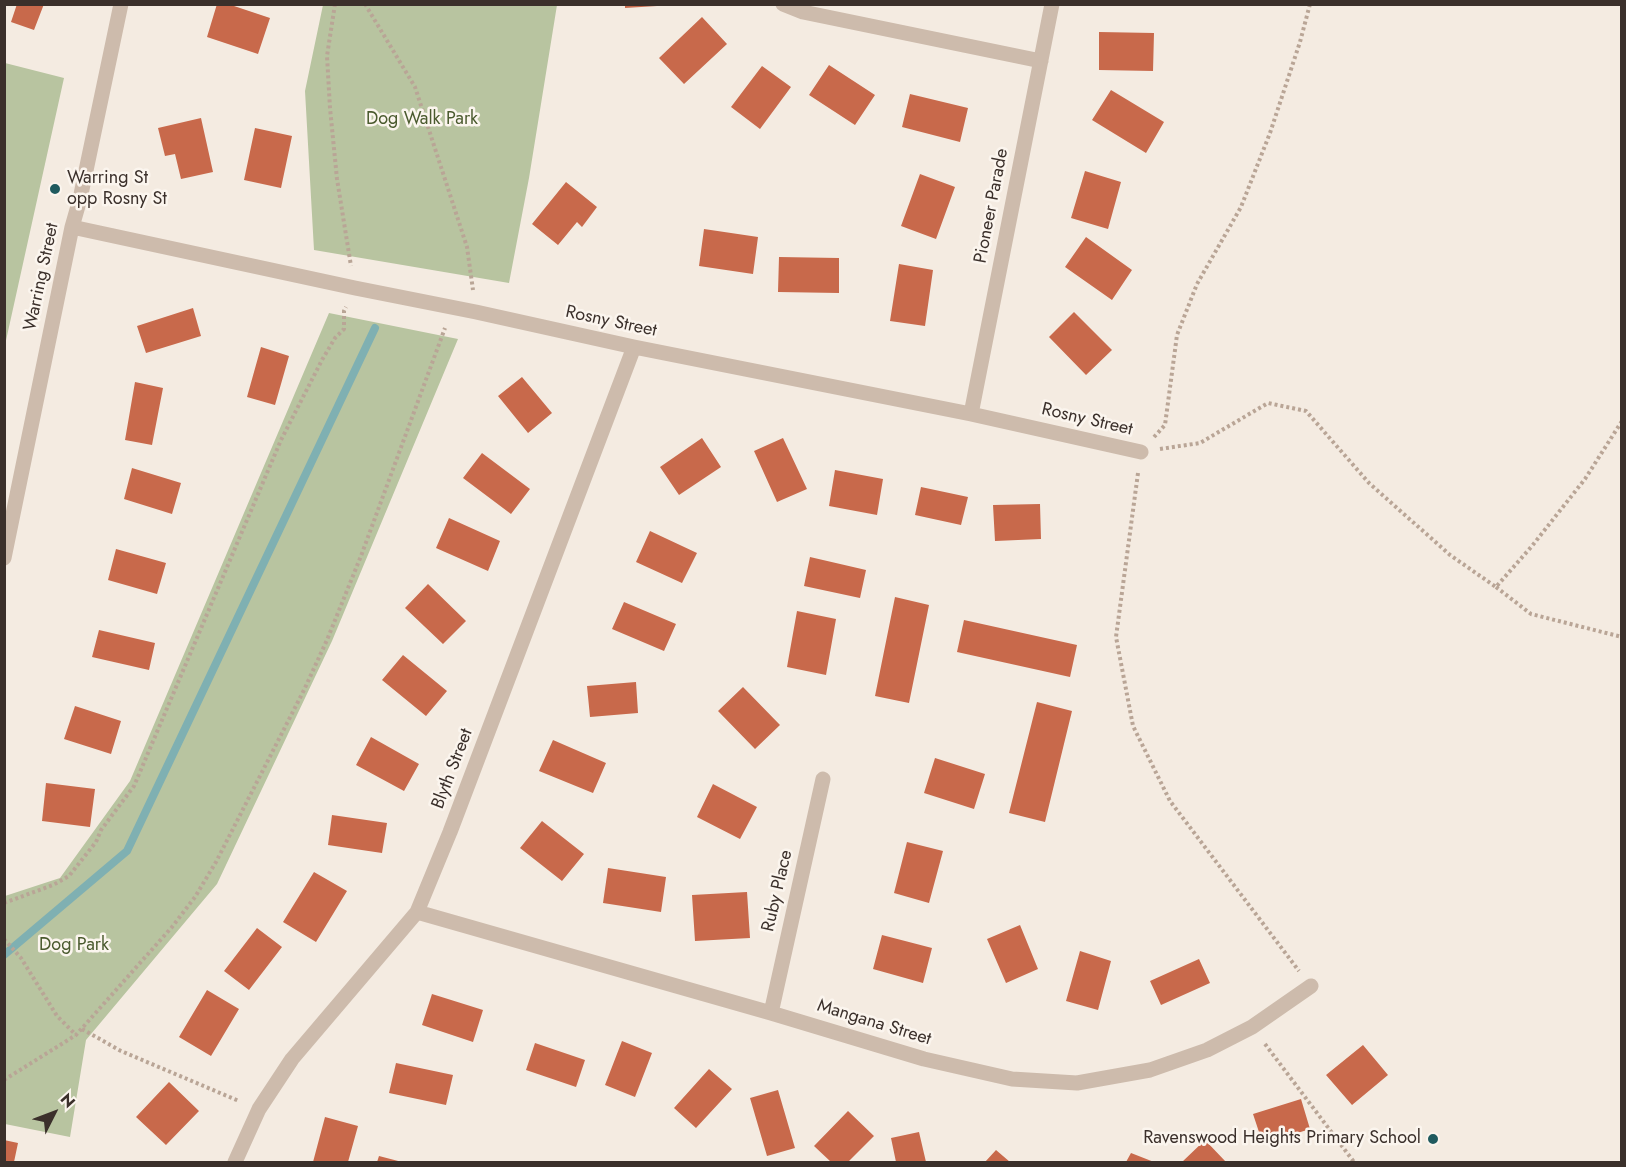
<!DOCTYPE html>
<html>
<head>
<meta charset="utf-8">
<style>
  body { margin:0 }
  #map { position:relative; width:1626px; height:1167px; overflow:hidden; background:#f4ebe1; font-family:Jost,sans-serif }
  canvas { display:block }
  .frame { position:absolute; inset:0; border:6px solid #3b302b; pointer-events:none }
  .north { position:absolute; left:24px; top:1083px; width:60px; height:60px; -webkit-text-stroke:4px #fbf5ee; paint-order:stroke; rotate:48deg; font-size:16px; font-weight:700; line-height:24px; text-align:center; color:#3b302b }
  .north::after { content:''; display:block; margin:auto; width:21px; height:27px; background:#3b302b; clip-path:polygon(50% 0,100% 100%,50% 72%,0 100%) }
</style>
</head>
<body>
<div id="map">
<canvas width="1626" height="1167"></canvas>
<div class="frame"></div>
<div class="north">N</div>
</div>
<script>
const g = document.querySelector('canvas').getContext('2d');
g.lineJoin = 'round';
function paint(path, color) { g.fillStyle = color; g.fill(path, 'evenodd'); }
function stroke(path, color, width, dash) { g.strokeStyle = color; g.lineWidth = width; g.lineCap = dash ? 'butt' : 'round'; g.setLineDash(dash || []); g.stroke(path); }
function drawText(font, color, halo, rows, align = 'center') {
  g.font = font + ' Jost,sans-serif'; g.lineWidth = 5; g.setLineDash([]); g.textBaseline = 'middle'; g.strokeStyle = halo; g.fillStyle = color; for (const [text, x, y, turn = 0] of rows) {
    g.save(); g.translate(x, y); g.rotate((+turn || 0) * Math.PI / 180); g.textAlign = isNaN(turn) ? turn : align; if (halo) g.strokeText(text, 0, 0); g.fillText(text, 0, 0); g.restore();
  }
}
const green = new Path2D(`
  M323 5H557L529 178 509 283 314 250 305 91Z
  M5 63 64 78 5 345 4 63Z
  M329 313 458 339 332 641 217 884 86 1040 70 1137 5 1124V896L60 878 130 781Z`);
const stream = new Path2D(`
  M4 955 127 851 375 328`);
const building = new Path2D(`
  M17 4H44L34 30 11 22Z
  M217 4H228L270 18 258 54 207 37Z
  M625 4H657V6L625 8Z
  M702 17 727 44 684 84 659 58Z
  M1099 32 1154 33 1153 71 1099 70Z
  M829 65 875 95 855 125 809 95Z
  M762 66 791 87 760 129 731 107Z
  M1111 90 1164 122 1146 153 1092 120Z
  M910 94 968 108 960 142 902 127Z
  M201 118 213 172 181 179 175 154 165 156 158 128Z
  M255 128 292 136 281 188 244 180Z
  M1085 171 1121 182 1108 229 1071 218Z
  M920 174 955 187 936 239 901 226Z
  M566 182 597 207 582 227 577 222 558 245 532 224Z
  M704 229 758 237 753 274 699 266Z
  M1086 237 1132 270 1112 300 1065 267Z
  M779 257 839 258V293L778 292Z
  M899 264 933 270 925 326 890 321Z
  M193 308 201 336 146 353 137 326Z
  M1074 312 1112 350 1086 375 1049 337Z
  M261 347 289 356 275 405 247 397Z
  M522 377 552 413 528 433 498 396Z
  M135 382 163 388 152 445 125 440Z
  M702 438 721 467 679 495 660 467Z
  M783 438 807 489 777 502 754 451Z
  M482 453 530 489 511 514 463 478Z
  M132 468 181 483 172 514 124 499Z
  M835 470 883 479 877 515 829 506Z
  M921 487 968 497 961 525 915 515Z
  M1040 504 1041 539 995 541 993 505Z
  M449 518 500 541 488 571 436 548Z
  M650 531 697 553 682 583 636 562Z
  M116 549 166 563 157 594 108 580Z
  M810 557 866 570 860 598 804 586Z
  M428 584 466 621 443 644 405 608Z
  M895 597 929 605 909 703 875 696Z
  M624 602 676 624 664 651 612 629Z
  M797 611 836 619 826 675 787 667Z
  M964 620 1077 645 1070 677 957 652Z
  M99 630 155 643 149 670 92 657Z
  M403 655 447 691 426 716 382 680Z
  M636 682 638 713 590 717 587 686Z
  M743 687 780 725 755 749 718 711Z
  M1037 702 1072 711 1045 822 1009 813Z
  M75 706 121 721 111 754 64 739Z
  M371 737 419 764 404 791 356 765Z
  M553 740 606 763 593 793 539 771Z
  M935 758 985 774 974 809 924 793Z
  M46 783 95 789 90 827 42 821Z
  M713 784 757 807 740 839 697 817Z
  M332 815 387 823 382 853 328 845Z
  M542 821 584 854 562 881 520 848Z
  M907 842 943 851 929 903 894 893Z
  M608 868 666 877 661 912 603 903Z
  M314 872 347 891 316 942 283 922Z
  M747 892 750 938 695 941 692 895Z
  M1020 925 1038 969 1006 983 987 939Z
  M257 928 282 947 249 990 224 971Z
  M882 935 932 948 923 983 873 969Z
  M1080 951 1111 961 1098 1010 1066 1001Z
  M1199 959 1210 983 1161 1005 1150 981Z
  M207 990 239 1009 211 1056 179 1037Z
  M432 994 483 1010 473 1042 422 1025Z
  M622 1041 652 1053 635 1097 605 1085Z
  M535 1043 585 1060 576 1087 526 1070Z
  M1363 1045 1388 1075 1352 1105 1326 1075Z
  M396 1063 453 1075 446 1105 389 1093Z
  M709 1069 732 1089 696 1128 674 1108Z
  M169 1082 199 1111 166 1145 136 1117Z
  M778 1090 795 1148 767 1156 750 1098Z
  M1301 1099 1310 1129 1263 1144 1253 1114Z
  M848 1111 874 1136 848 1162H831L814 1146Z
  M325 1117 358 1126 348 1162H313Z
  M919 1132 926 1162H896L891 1138Z
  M4 1140 18 1143 14 1162H4Z
  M1205 1140 1226 1162H1182Z
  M996 1150 1010 1162H985Z
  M1131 1153 1154 1162H1126Z
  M379 1156 402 1162H377Z`);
const path = new Path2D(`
  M335 4 327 56 330 108 337 179 351 266
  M365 4 415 87 467 247 473 290
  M1154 437 1165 425 1177 335 1197 284 1241 207 1270 133 1300 42 1310 4
  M1160 449 1200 443 1268 403 1306 411 1369 483 1450 555 1496 587 1532 546 1585 479 1622 421
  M1138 473 1116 637 1133 726 1170 801 1299 971
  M1496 587 1531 614 1622 637
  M4 903 53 885 69 876 96 842 101 830 134 786 281 440 322 360 335 338 344 329V311L346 307
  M4 939 21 958 57 1016 76 1035
  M82 1029 121 1051 239 1101
  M1265 1044 1354 1162
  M4 1080 76 1035 172 927 195 897 216 862 304 690 327 640 361 556 445 328`);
const minor = new Path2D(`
  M783 4 803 12 1041 61
  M72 227 355 288 476 312 634 347 971 414 1141 452
  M971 414 1052 4
  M4 558 72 227 80 199 121 4
  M417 912 771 1013 924 1059 1012 1079 1077 1083 1150 1070 1207 1050 1252 1027 1311 986
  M771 1013 823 779
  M235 1162 259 1109 292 1059 417 912 450 832 634 347`);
const markers = [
  [55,189,6,"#1f5a5e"],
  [1433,1139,6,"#1f5a5e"]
];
const parkNames = [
  ["Dog Walk Park",422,120],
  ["Dog Park",74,946]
];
const poiNames = [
  ["Warring St",67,179],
  ["opp Rosny St",67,200],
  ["Ravenswood Heights Primary School",1421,1139,"right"]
];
const streetNames = [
  ["Pioneer Parade",992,206,-79],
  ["Warring Street",42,277,-78],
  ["Rosny Street",611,322,12],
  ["Rosny Street",1087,420,13],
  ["Blyth Street",453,769,-69],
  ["Ruby Place",778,891,-77],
  ["Mangana Street",874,1023,17]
];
paint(green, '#b8c4a0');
stroke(stream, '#7fb0b2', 8);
paint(building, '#c8694b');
stroke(path, '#b9a596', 4, [3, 3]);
stroke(minor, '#cdbbac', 15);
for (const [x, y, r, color] of markers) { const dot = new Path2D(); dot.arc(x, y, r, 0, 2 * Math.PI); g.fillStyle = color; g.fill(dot); stroke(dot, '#fbf5ee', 2); }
drawText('18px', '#4a5a2e', '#fbf5ee', parkNames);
drawText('18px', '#3b302b', '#fbf5ee', poiNames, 'left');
drawText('18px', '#3b302b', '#fbf5ee', streetNames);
</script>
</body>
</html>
